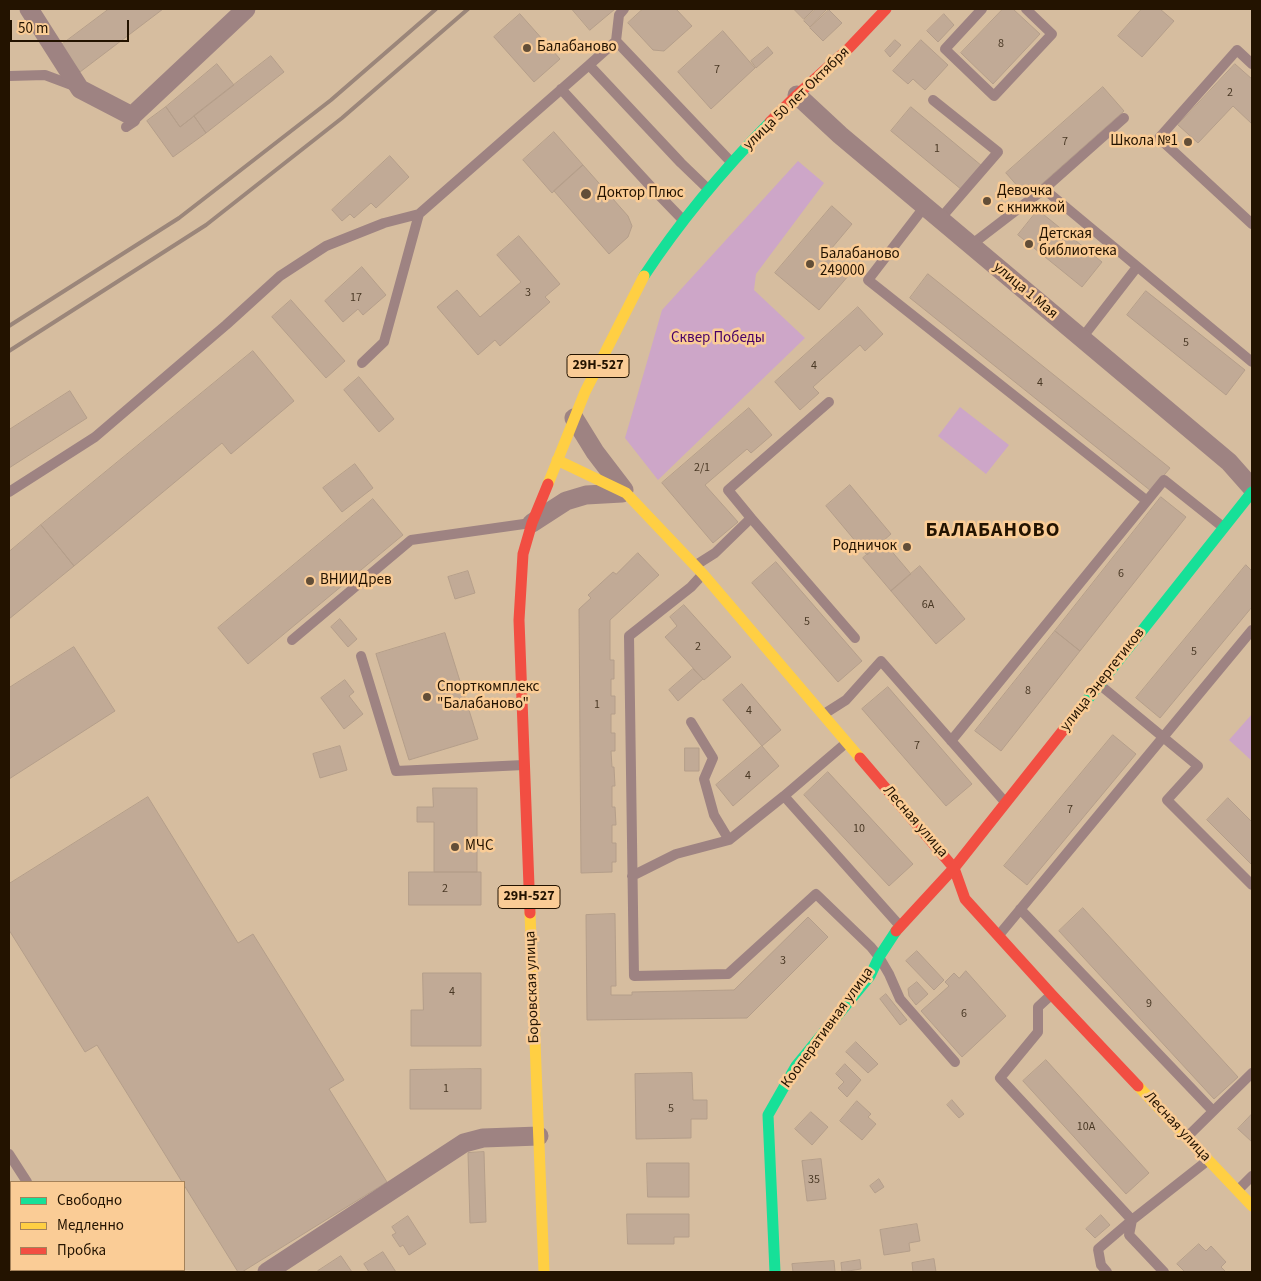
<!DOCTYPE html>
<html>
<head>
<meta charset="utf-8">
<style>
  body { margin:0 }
  #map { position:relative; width:1261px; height:1281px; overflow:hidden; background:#d6bd9f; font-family:"Source Sans 3",sans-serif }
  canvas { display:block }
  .frame { position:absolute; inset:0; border:10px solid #231300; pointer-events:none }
  .legend { position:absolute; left:10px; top:1181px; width:175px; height:90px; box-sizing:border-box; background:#facc96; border:1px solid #a4825a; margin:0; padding:6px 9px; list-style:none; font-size:15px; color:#231300 }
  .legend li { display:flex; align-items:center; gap:10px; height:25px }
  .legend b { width:25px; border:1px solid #a4825a }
  .scale { position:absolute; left:10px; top:20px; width:119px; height:22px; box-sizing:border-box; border:2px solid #231300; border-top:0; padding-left:6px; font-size:15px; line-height:18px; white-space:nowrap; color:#231300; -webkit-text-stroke:4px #facc96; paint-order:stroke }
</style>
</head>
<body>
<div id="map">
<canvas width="1261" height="1281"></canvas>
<div class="frame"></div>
<ul class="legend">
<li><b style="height:6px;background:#16e098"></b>Свободно</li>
<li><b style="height:6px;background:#ffcf43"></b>Медленно</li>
<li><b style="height:6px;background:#f24e42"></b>Пробка</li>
</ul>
<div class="scale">50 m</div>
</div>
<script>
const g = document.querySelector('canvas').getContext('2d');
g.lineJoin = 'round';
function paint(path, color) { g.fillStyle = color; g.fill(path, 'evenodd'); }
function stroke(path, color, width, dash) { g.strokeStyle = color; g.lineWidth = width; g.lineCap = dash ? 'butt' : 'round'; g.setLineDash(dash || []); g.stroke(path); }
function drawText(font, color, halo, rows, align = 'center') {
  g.font = font + ' "Source Sans 3",sans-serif'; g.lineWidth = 5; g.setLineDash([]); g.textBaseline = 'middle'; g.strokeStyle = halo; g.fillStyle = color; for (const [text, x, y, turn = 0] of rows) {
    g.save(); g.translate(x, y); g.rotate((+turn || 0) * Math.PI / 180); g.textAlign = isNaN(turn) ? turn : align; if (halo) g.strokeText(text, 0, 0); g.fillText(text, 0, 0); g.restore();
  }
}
const green = new Path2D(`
  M798 161 824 183 756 274 754 290 805 338 658 480 625 438 662 310Z
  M960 407 1009 445 986 474 938 436Z
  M1252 714V761L1229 740Z`);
const building = new Path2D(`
  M109 9H163L80 72 60 46Z
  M572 9H615L590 30Z
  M643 9H676L692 26 664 51 653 50 628 23Z
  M794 9H814L804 19Z
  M816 9H827L810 27 804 21Z
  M1003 9H1013L1040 34 993 84 961 53Z
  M1142 9H1160L1174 21 1142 57 1118 36Z
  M829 10 842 23 823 41 810 28Z
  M520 14 560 59 534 82 494 37Z
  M944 14 954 25 938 42 927 31Z
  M723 31 755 68 711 109 678 72Z
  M895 40 901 45 890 57 885 51Z
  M921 40 948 65 925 90 913 79 908 84 893 71Z
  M768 47 773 53 756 68 751 61Z
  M271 56 284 72 206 133 194 116Z
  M217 64 234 85 180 127 166 107Z
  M1235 64 1252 79V124L1233 106 1198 143 1178 125Z
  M1103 87 1124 111 1027 197 1006 173Z
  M166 107 180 127 194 116 206 133 173 157 147 121Z
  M911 107 982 166 962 190 891 131Z
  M554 132 583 165 552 193 523 160Z
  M390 156 409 177 376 208 371 203 354 218 350 214 342 221 332 210Z
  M583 165 628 216 632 226 628 237 609 254 554 191Z
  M832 206 852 224 826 255 849 275 819 310 775 273Z
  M1038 210 1102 262 1082 287 1018 235Z
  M519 236 560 284 545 297 550 302 500 346 495 340 478 355 437 307 457 290 480 317 521 282 497 255Z
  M362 267 386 295 363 315 358 309 343 322 325 301Z
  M928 274 1170 468 1151 491 910 298Z
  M1146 291 1245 370 1226 395 1127 315Z
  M291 300 345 361 326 378 272 317Z
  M858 307 883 334 865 351 860 345 813 387 819 393 800 410 775 382Z
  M253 351 294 401 231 454 222 443 74 566 41 525Z
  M359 377 394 419 379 432 344 390Z
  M70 391 87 418 9 468V430Z
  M749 408 772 435 751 453 747 449 705 485 738 522 713 543 662 483Z
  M355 464 373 488 342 512 323 488Z
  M850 485 891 534 867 555 826 506Z
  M1161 497 1186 517 1080 651 1055 631Z
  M373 499 403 535 248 664 218 628Z
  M41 525 74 566 9 619V552Z
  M883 541 911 574 891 591 863 558Z
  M638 553 659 575 610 620V660H614V679H611V696H615V714H611V733H615V751H611L612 767H614L615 786H612V807H615L616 825H612V843H616V862H612V872L581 873 579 609 591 598 588 595 613 572 616 574Z
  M776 562 862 661 838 682 752 583Z
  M1246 565 1252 571V607L1160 718 1136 698Z
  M920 566 965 619 936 644 891 591Z
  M468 571 475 593 455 599 448 577Z
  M684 605 731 657 704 680 665 637 677 626 670 617Z
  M340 619 357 639 348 647 331 627Z
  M1055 631 1080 651 1001 751 975 731Z
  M445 633 478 739 409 760 376 654Z
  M74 647 115 711 9 779V688Z
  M693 669 703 679 678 701 669 690Z
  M345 680 354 692 349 696 363 714 344 729 321 698Z
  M742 684 781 730 762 746 723 700Z
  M888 687 972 784 946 806 862 709Z
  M1113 735 1136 754 1027 885 1004 866Z
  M340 746 347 770 320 778 313 754Z
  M762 746 779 766 733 806 716 785Z
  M685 748H699V771H685Z
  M828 772 913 864 889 886 804 795Z
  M433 788H477V872H434V822H417V807H433Z
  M148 797 238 943 253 934 344 1080 329 1089 387 1182 242 1272H238L97 1045 85 1052 9 930V884Z
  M1228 798 1252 822V865L1207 820Z
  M409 872H481V905H409Z
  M1083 908 1238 1077 1214 1099 1059 931Z
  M615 914 616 986H611V995H632V992L734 990 808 917 828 937 747 1018 587 1020 586 915Z
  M917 951 944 980 934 990 906 961Z
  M966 971 1006 1016 962 1057 921 1011 949 986 945 982 954 973 959 978Z
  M423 973H481V1046H411V1010H423Z
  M917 982 928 994 916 1005 909 996 908 989Z
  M886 994 907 1020 900 1025 880 999Z
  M856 1042 878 1064 868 1073 846 1052Z
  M1046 1060 1149 1173 1126 1194 1023 1081Z
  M845 1064 861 1080 847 1097 838 1088 844 1082 836 1074Z
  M481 1069V1109H410V1070Z
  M692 1073 693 1100H707V1119H691V1138L636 1139 635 1074Z
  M952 1100 964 1114 959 1118 947 1105Z
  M857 1101 871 1114 868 1117 876 1124 862 1140 840 1121Z
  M811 1112 828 1127 812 1145 795 1129Z
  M1252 1114V1142L1238 1129Z
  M484 1152 486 1222 470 1223 468 1153Z
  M821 1159 826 1199 807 1201 802 1161Z
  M647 1163H689V1197H648Z
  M879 1179 884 1187 875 1193 870 1186Z
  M9 1195 11 1199V1270H55L56 1272H9Z
  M627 1214H689V1237H674V1244H628Z
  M1101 1215 1110 1225 1095 1238 1086 1229Z
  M408 1216 426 1244 409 1255 403 1245 400 1247 392 1235 396 1233 392 1227Z
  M917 1224 920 1241 909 1243 910 1251 884 1255 880 1230Z
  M1199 1244 1206 1251 1211 1246 1226 1262 1221 1267 1226 1272H1185L1177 1264Z
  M383 1252 396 1272H369L364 1264Z
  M341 1256 352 1272H319L318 1271Z
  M934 1259 936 1272H913L912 1263Z
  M860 1260 861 1269 842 1272 841 1263Z
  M834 1261 835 1272H793L792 1264Z`);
const lane = new Path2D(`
  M982 9 945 49 994 96 1052 34 1026 9
  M616 41 731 162
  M1252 64 1237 50 1159 138 1252 224
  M589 65 616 41 619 15 624 9
  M9 76 45 75 77 87
  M561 89 654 190 683 220
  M933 100 998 152 940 219
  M126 127 135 121 132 116
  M1044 189 1252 362
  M925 206 868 280 1147 501
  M971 245 1044 189 1124 118
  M1082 338 1137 267
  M362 363 384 342 419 214
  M9 492 95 437 226 325 280 276 326 246 384 223 419 214 589 65 681 163 708 189
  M751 518 728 490 829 402
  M696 565 715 553 751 518 855 638
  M702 575 691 587 629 636 634 976 728 974 816 894 871 947 879 957 889 974 900 999 955 1062
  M292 640 411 540 531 523
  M361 656 396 771 524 765
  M1100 685 1198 766 1167 800 1252 885
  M824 714 846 700 881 661 1005 802
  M691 722 713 758 704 779 714 815 729 840
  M951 741 1164 480 1223 527
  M846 743 784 796 900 926
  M632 876 676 854 729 840 784 796
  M1020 909 1213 1111
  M999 935 1252 630
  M1051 995 1038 1007V1032L1000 1078 1132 1220 1098 1249 1101 1265 1107 1272
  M1187 1137 1252 1073
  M9 1154 27 1182
  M1238 1190 1252 1176
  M83 1270 84 1272
  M1164 1272 1129 1235 1132 1220 1207 1161`);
const street = new Path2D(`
  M29 9 80 89 132 116 246 9
  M797 95 840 135 1229 462 1252 488
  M574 418 595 452 624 490
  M532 523 566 501 586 495 622 493
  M267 1272 464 1143 483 1138 539 1136`);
const fast = new Path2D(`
  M644 276C681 220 723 170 770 122
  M1080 709 1252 492
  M775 1272 768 1115 796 1066 870 976 879 957 896 931`);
const slow = new Path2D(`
  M557 460 626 493 703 574 860 758
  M548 484 585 392 644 276
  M530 913 544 1272
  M1138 1086 1252 1206`);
const jam = new Path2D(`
  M770 122 797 95 849 48 886 9
  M860 758 954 868 965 899 1052 995 1138 1086
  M530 913 519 620 523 554 532 523 548 484
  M896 931 954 868 1080 709`);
const rail = new Path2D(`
  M9 326 179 218 331 100 436 9
  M9 351 206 225 342 118 468 9`);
const markers = [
  [527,48,5,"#624e38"],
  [1188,142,5,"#624e38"],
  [586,194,6,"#624e38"],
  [987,201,5,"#624e38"],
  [1029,244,5,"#624e38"],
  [810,264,5,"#624e38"],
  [907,547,5,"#624e38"],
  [310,581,5,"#624e38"],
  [427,697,5,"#624e38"],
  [455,847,5,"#624e38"]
];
const numberNames = [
  ["8",1001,44],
  ["7",717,70],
  ["2",1230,93],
  ["7",1065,142],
  ["1",937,149],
  ["3",528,293],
  ["17",356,298],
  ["5",1186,343],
  ["4",814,366],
  ["4",1040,383],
  ["2/1",702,468],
  ["6",1121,574],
  ["6А",928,605],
  ["5",807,622],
  ["2",698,647],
  ["5",1194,652],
  ["8",1028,691],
  ["1",597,705],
  ["4",749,711],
  ["7",917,746],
  ["4",748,776],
  ["7",1070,810],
  ["10",859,829],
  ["2",445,889],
  ["3",783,961],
  ["4",452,992],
  ["9",1149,1004],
  ["6",964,1014],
  ["1",446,1089],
  ["5",671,1109],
  ["10А",1086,1127],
  ["35",814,1180]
];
const shields = [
  [598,366,62],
  [529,897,62]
];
const shieldNames = [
  ["29Н-527",598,366],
  ["29Н-527",529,897]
];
const poiNames = [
  ["Балабаново",537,48],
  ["Школа №1",1178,142,"right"],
  ["Девочка",997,192],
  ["с книжкой",997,209],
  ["Доктор Плюс",597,194],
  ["Детская",1039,235],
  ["библиотека",1039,252],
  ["Балабаново",820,255],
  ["249000",820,272],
  ["Родничок",897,547,"right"],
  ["ВНИИДрев",320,581],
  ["Спорткомплекс",437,688],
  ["\"Балабаново\"",437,705],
  ["МЧС",465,847]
];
const streetNames = [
  ["улица 50 лет Октября",797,99,-44],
  ["улица 1 Мая",1025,291,40],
  ["улица Энергетиков",1103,680,-52],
  ["Лесная улица",915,822,49],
  ["Боровская улица",533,987,-92],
  ["Кооперативная улица",828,1028,-54],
  ["Лесная улица",1177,1127,47]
];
const parkNames = [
  ["Сквер Победы",718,339]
];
const districtNames = [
  ["БАЛАБАНОВО",993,532]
];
paint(green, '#cda6c8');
paint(building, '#c1aa96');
stroke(building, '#b49e8a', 1);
stroke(lane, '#9e8382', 10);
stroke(street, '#9e8382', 19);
stroke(fast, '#16e098', 11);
stroke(slow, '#ffcf43', 11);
stroke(jam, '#f24e42', 11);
stroke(rail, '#9b867a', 4);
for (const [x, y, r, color] of markers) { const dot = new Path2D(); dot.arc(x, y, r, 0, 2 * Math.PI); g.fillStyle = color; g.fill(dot); stroke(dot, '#facc96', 2); }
drawText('12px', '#4a3926', null, numberNames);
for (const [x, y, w] of shields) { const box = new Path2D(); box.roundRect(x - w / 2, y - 11.5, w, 23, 4); g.fillStyle = '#facc96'; g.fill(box); stroke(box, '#231300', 1); }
drawText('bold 14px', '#231300', null, shieldNames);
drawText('15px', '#231300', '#facc96', poiNames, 'left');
drawText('15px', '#231300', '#facc96', streetNames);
drawText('15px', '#470067', '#facc96', parkNames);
g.letterSpacing = '1px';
drawText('bold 20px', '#231300', '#facc96', districtNames);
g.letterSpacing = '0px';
</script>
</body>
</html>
